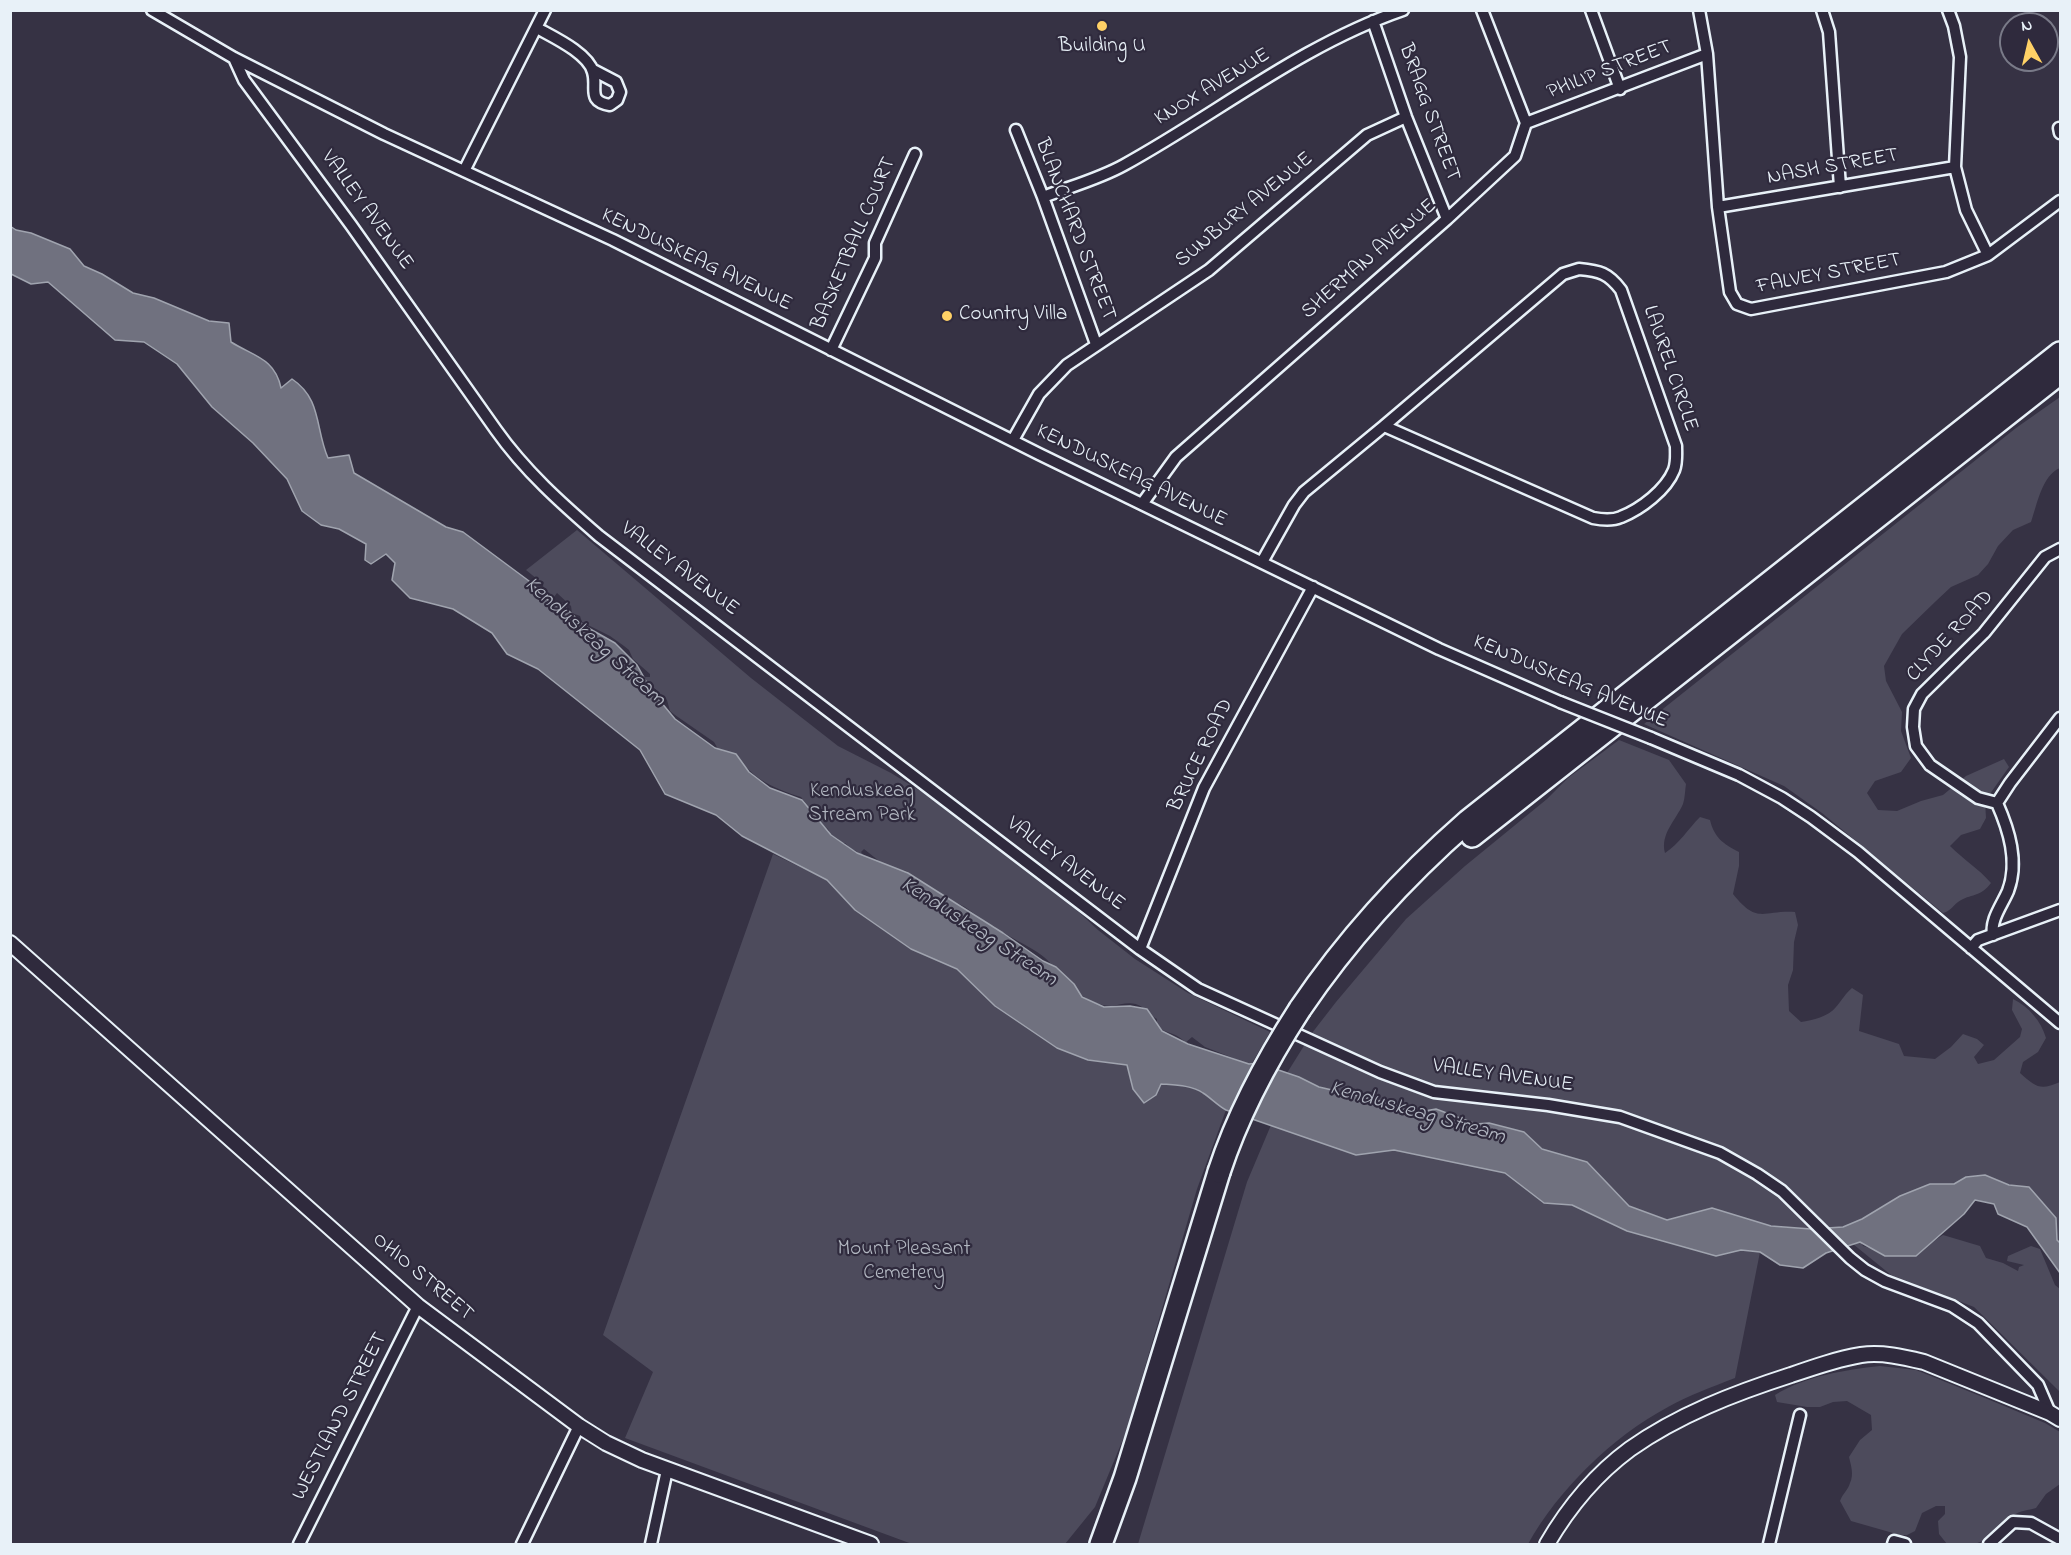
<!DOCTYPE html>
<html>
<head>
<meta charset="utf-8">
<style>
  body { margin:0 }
  #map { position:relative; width:2071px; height:1555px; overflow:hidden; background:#363244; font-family:"Indie Flower",sans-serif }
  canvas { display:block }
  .frame { position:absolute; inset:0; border:12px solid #e8f1f8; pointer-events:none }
  .north { position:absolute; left:1999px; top:12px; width:60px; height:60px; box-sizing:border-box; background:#2f2a3d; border:2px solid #797a88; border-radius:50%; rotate:352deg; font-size:16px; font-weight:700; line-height:24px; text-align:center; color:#e8f1f8 }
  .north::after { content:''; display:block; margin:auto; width:21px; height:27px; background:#ffd166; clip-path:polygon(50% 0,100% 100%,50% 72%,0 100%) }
</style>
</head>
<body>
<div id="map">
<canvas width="2071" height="1555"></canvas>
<div class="frame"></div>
<div class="north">N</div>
</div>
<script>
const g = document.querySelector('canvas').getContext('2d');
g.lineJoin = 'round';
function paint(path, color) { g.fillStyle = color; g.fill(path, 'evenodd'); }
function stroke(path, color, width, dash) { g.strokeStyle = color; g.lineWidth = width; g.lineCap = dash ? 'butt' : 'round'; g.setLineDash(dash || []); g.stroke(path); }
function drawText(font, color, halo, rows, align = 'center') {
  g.font = font + ' "Indie Flower",sans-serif'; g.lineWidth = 4.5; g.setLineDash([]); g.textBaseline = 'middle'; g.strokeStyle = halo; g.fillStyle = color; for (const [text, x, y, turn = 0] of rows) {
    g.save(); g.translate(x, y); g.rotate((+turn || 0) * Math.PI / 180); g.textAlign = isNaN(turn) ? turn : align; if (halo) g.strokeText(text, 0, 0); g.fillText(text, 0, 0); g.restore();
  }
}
const green = new Path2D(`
  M2060 397V468C2042 475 2037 505 2031 522L2013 530 1998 546 1988 564 1978 575 1951 587 1936 601 1902 634 1884 666 1886 681 1902 712 1901 731 1911 758 1901 772 1875 781 1867 793 1878 810 1897 811 1921 801 1943 795 1966 776 2004 759 2009 767 1985 801 1986 818 1980 829 1961 835 1950 846C1964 860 1978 868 1991 883 1980 898 1971 893 1958 902 1952 907 1950 911 1943 913L1822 813 1784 786 1644 724 2016 428Z
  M577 530 751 678 838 746 891 773 935 800 989 837 1066 900 1098 930 1135 959 1188 993 1270 1032 1251 1065 1205 1047 1192 1037 1185 1043 1183 1042 1184 1041C1174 1032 1166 1033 1157 1027V1019L1140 1009 1142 1007C1131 1000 1122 1005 1111 1006 1102 1006 1090 1001 1083 996L1079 999 1055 971C1049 952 1008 939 994 926L990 925 965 907 931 890 906 871 884 865 864 849 861 852 864 856H859L856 851 851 849 845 843H839L838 839 830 834 828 829 820 823 819 816 816 817 801 797C788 793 772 787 760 779 745 769 736 751 718 749L714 742 675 715 670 711 667 700 654 688 648 685 645 677H650V674L633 659 629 650 624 646 610 636 582 622 580 616 572 613 571 606 557 593 554 597 544 593 543 584 526 570Z
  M1619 740 1669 760 1686 784C1685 790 1685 798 1683 804 1676 820 1660 834 1665 853 1679 844 1688 829 1700 817L1710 820C1714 837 1723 844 1739 852V866L1733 894C1758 925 1762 910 1795 912L1798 925 1794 942 1793 970 1788 985 1789 1011 1801 1022C1813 1020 1828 1017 1836 1007 1842 1000 1845 994 1852 988L1863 995 1859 1031 1899 1044 1904 1056 1935 1059 1951 1047 1963 1034 1977 1039 1984 1045 1974 1057 1978 1064 1994 1060 2020 1037 2022 1029 2012 1010 2013 999C2029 1007 2041 1021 2046 1038L2038 1052 2023 1062 2020 1073C2036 1087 2040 1091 2060 1082V1243L2057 1240 2056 1218 2029 1187 2009 1185 1985 1175 1966 1177 1954 1184H1930L1900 1196 1862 1219 1844 1227 1811 1229 1771 1226 1704 1210 1668 1220 1629 1206 1587 1162 1542 1149 1524 1132 1489 1123 1476 1124 1436 1109 1419 1112 1406 1107 1319 1087 1287 1073 1312 1033 1336 1002 1406 919 1465 866 1547 799 1568 778Z
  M773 854 827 880 855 910 911 949 957 969 995 1006 1057 1048 1088 1060 1127 1065 1133 1089 1156 1095 1161 1084C1174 1085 1191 1085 1203 1093 1211 1098 1217 1105 1226 1110L1197 1189 1126 1432 1095 1507 1065 1544H912L625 1438 653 1372 603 1335Z
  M1271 1125 1356 1155 1394 1150 1505 1173 1544 1203 1572 1205 1627 1231 1716 1256 1741 1250 1760 1252 1735 1378C1712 1387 1689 1395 1668 1407 1612 1437 1559 1489 1528 1544H1138L1247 1182Z
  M1943 1235 1980 1246 1986 1258 2003 1263 2018 1271 2019 1267 2024 1265 2007 1261 2008 1256 2031 1246 2040 1249 2055 1285 2060 1289V1392L1974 1307 1891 1275 1853 1244 1860 1241 1863 1246 1896 1256H1911Z
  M1880 1366 1916 1370 1985 1398 2045 1423 2060 1432V1484L2046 1494 2036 1508C2029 1510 2019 1511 2014 1515 1986 1536 1987 1549 1947 1544L1939 1534 1938 1521 1945 1514V1506H1936L1922 1513 1915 1531 1907 1535H1900L1851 1521 1840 1501C1843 1493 1848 1490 1850 1483 1854 1474 1851 1466 1849 1457L1860 1440 1872 1430 1871 1415 1847 1401 1833 1402 1820 1407H1807L1777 1402 1775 1395C1806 1376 1844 1370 1880 1366Z`);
const water = new Path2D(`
  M10 226 16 230 31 233 70 249 84 266 102 274 133 293 154 298 209 321 229 323 231 342C253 356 275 358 281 388L292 379C322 399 315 428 328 458L349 455 354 473 446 527 463 532 529 581 549 601 562 604 583 625 615 643 637 665 651 690 675 719 715 748 736 754 749 772 770 788 802 800 831 835 857 853 908 873 1003 933 1043 961 1056 967 1074 984 1082 997 1104 1007 1130 1006 1147 1009 1162 1031 1188 1044 1249 1064 1258 1063 1299 1077 1319 1087 1406 1107 1419 1112 1436 1109 1476 1124 1489 1123 1524 1132 1542 1149 1587 1162 1629 1206 1667 1220 1712 1208 1771 1226 1811 1229 1843 1227 1862 1219 1900 1196 1930 1184H1954L1966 1177 1985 1175 2009 1185 2029 1187 2056 1218 2057 1240 2060 1243V1273L2027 1227 1998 1214 1994 1204 1975 1200 1964 1214 1916 1256H1885L1860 1242 1826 1253 1803 1268 1780 1265 1760 1252 1741 1250 1716 1256 1627 1231 1572 1205 1544 1203 1505 1173 1394 1150 1356 1155 1226 1110C1217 1105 1211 1098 1203 1093 1192 1085 1174 1085 1161 1084L1156 1095 1144 1103 1133 1089 1127 1065 1088 1060 1057 1048 995 1006 957 969 911 949 855 910 827 880 742 836 716 815 665 794 640 750 538 669 507 654 492 633 453 609 410 598 392 580 395 563 386 554 371 564 365 560 366 544 339 529 321 525 302 511 287 479 253 443 212 407 177 364 144 342 115 340 48 282 31 284 11 274Z`);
const minor = new Path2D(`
  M152 10 234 58 384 134 613 240 1039 454 1439 649 1560 702
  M1591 10 1620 89
  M1699 10 1707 54 1718 207 1730 292 1737 304 1751 309 1946 272 1988 255 2060 201
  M1822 10 1829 32 1840 187
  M1948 10 1954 26 1960 57 1955 167 1966 210 1988 255
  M1373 21 1406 117 1447 219
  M537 28C553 37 588 53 593 72 598 88 586 101 610 105L617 100 620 92 616 82 593 70
  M234 58 244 80 351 225 496 430C525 471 561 503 599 536L1140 949 1198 989 1380 1072 1434 1092 1548 1105 1620 1117 1720 1153 1757 1174 1782 1191 1850 1258 1865 1270 1885 1281 1952 1306 1978 1323 2038 1385 2050 1413
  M1526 123 1707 54
  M2059 128 2060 133
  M1016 130 1043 197 1096 344
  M464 171 545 10
  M1043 197C1069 187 1099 179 1124 165 1217 114 1301 45 1403 10
  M1718 207 1955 167
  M1579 269C1600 271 1608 273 1621 290L1676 446C1676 454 1677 462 1674 470 1666 490 1641 509 1621 517 1612 521 1603 520 1593 518L1384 426 1563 274Z
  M831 350 875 258V243L915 154
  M1013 440 1039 394 1067 365 1209 270 1367 135 1406 117
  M1142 504 1176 457 1447 219 1515 156 1526 123 1482 10
  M1262 562 1294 505 1304 492 1384 426
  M1651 738 1739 775 1782 798 1811 817 1858 852 2060 1023
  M1997 803 1978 798 1930 765 1916 746 1913 727 1914 709 1922 694 1984 633 2045 557 2060 549
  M1997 803 2010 783 2060 718
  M1993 935C1990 920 2002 905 2008 891 2019 862 2009 830 1997 803
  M1971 948 1978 940 2060 910
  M1140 949 1204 788 1313 587
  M299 1544 418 1306
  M522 1544 579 1426
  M651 1544 667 1470
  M1769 1544 1800 1415
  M1893 1544 1894 1541 1905 1544
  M1989 1544 2013 1522 2031 1523 2060 1539`);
const tertiary = new Path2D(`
  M10 943 418 1306 579 1426 606 1443 642 1460 871 1544
  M1547 1544C1568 1508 1596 1474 1630 1449 1678 1415 1735 1393 1791 1375 1814 1367 1837 1359 1861 1355 1882 1352 1903 1357 1924 1362L2050 1413 2060 1419`);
const motorway = new Path2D(`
  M1472 836 2060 373
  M1300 1009C1348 938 1404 877 1468 821L2060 353
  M1101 1544 1125 1478 1219 1172`);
const minorBridge = new Path2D(`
  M1560 702 1651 738`);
const motorwayBridge = new Path2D(`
  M1219 1172C1238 1114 1267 1060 1300 1009`);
const markers = [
  [1102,26,6,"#ffd166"],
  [947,316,6,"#ffd166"]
];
const poiNames = [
  ["Building U",1102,48],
  ["Country Villa",959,316,"left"]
];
const streetNames = [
  ["PHILIP STREET",1610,71,-21],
  ["KNOX AVENUE",1213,88,-31],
  ["BRAGG STREET",1428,113,70],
  ["NASH STREET",1833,168,-10],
  ["VALLEY AVENUE",366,211,54],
  ["SUNBURY AVENUE",1245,211,-39],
  ["BLANCHARD STREET",1074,230,69],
  ["BASKETBALL COURT",855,244,-67],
  ["SHERMAN AVENUE",1370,260,-41],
  ["KENDUSKEAG AVENUE",696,261,26],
  ["FALVEY STREET",1829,275,-11],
  ["LAUREL CIRCLE",1669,369,71],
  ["KENDUSKEAG AVENUE",1131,477,26],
  ["VALLEY AVENUE",679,570,37],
  ["CLYDE ROAD",1951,637,-47],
  ["KENDUSKEAG AVENUE",1570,683,23],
  ["BRUCE ROAD",1202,756,-64],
  ["VALLEY AVENUE",1065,865,37],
  ["VALLEY AVENUE",1503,1077,8],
  ["OHIO STREET",422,1278,40],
  ["WESTLAND STREET",341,1417,-63]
];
const parkNames = [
  ["Kenduskeag",862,793],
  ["Stream Park",862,817],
  ["Mount Pleasant",904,1251],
  ["Cemetery",904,1275]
];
const waterNames = [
  ["Kenduskeag Stream",594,643,42],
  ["Kenduskeag Stream",978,933,33],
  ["Kenduskeag Stream",1417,1114,16]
];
paint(green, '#4d4b5c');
paint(water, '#70717f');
stroke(water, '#a0a4af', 1.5);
stroke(minor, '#e8f1f8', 15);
stroke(tertiary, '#e8f1f8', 18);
stroke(motorway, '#e8f1f8', 26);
stroke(minor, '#2f2a3d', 10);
stroke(tertiary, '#2f2a3d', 14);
stroke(motorway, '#2f2a3d', 21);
stroke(minorBridge, '#e8f1f8', 15, []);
stroke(motorwayBridge, '#e8f1f8', 26, []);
stroke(minorBridge, '#2f2a3d', 10);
stroke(motorwayBridge, '#2f2a3d', 21);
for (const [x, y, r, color] of markers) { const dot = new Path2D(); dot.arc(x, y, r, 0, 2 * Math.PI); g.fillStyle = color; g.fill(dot); stroke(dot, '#2f2a3d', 2); }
drawText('21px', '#e8f1f8', '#2f2a3d', poiNames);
drawText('21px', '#e8f1f8', '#2f2a3d', streetNames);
drawText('21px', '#b2b7c1', '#2f2a3d', parkNames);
drawText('italic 22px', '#b2b7c2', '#2f2a3d', waterNames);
</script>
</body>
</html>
